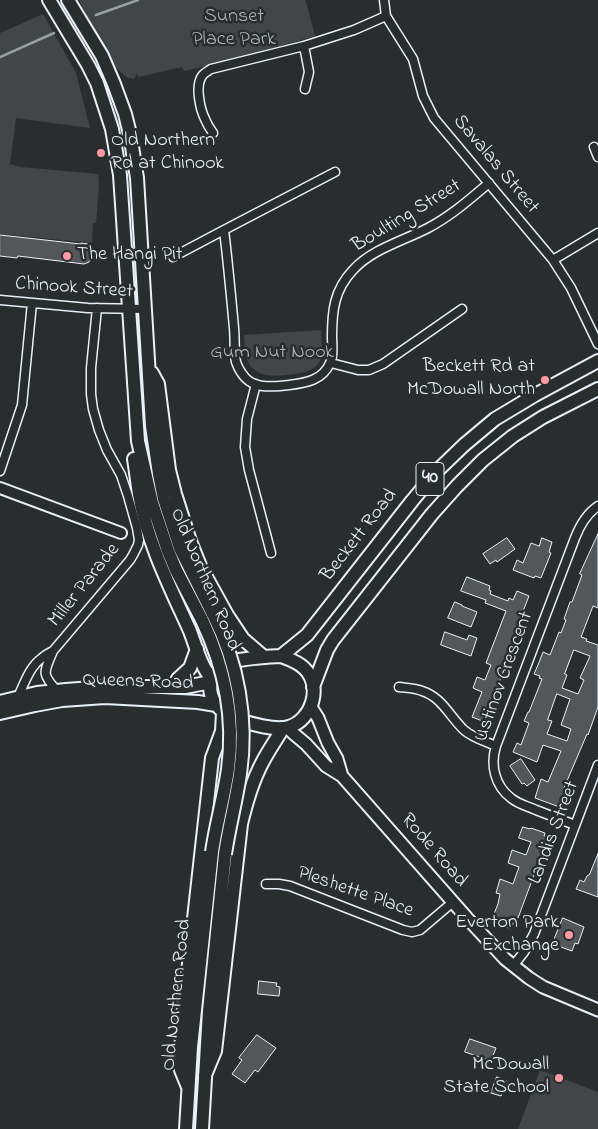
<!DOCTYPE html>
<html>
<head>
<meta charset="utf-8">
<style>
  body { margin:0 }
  canvas { display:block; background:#2a2d2e }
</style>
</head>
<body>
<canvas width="598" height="1129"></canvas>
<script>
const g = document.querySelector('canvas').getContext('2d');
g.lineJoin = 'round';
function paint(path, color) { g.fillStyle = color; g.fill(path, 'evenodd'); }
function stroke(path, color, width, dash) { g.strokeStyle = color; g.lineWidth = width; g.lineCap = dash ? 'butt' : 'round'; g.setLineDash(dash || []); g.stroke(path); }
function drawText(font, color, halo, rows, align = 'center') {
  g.font = font + ' "Indie Flower",sans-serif'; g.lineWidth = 5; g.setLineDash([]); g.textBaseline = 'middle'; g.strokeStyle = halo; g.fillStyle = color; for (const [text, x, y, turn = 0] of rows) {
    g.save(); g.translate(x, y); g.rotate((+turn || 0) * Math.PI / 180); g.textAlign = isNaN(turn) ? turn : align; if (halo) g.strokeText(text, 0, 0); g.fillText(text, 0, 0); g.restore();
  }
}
const green = new Path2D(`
  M79 0H305L306 2 315 36 240 58 184 71 182 67 138 77 137 73 134 79 126 77 112 64Z
  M43 14 76 73 90 128 16 118 10 164 20 167 98 174 99 186 96 223H93L92 243 0 234V33Z
  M321 330C321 340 324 352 320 361 317 366 313 369 308 371 302 374 272 377 266 375 261 374 256 371 252 368 244 360 245 346 244 335Z
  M540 1070 598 1092V1129H518Z`);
const stream = new Path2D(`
  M96 15 138 0
  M0 57 54 33`);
const building = new Path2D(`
  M0 235 81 244V243L88 244V245H92L90 260 89 262 84 264 18 256 17 258 0 256Z
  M598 534V608L593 606 581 637 587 639 586 641 598 645V707L588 735 587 734 564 788 571 790 565 809 535 798 541 779 548 782 561 751 543 745 537 762 513 752 517 743 521 745 529 723 524 721 528 712H529L542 679 539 678 540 676 534 674 538 665 543 652 550 655 559 632 561 633 566 620 564 619 570 602H572L582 575 580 574ZM574 650 590 656 580 678 584 680 578 694 562 688 567 675 565 674ZM557 694 570 699 561 725 571 729 567 741 547 734 552 721 548 720Z
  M507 538 515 549 497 562 496 560 490 564 483 554Z
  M542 538 552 542 549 552 551 553 541 578 535 576 534 578 513 570 517 560 523 563 531 543 539 546Z
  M467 577 490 586 489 590 491 591 490 594 508 601 509 598 513 600 517 591 529 596 520 619 518 625 520 626 511 650 513 651 506 670H504L497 688 499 689 485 722 472 717 482 692 473 688 477 677 485 680 491 665 486 663 506 611 485 603 486 600 461 591Z
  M455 602 462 605V606L477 612 471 627 448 618Z
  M445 632 467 640 469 635 477 638 471 656 441 645Z
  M521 759 535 780 527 786 524 783 522 784 510 766Z
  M523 827 530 829 531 828 545 833 544 836 548 837 536 866 537 867 521 910 518 918 516 917 511 929 491 921 498 904 500 894 496 893 500 879 513 884 519 867 508 863 512 850 526 855 531 842 519 838Z
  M598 854V897L576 889 580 880 584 882 587 876 589 875Z
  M563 918 584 927 578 944 575 943 572 951 561 947 560 948 552 945Z
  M259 981 277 983 276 986 280 987 279 996 258 994Z
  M257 1035 276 1048 258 1072 255 1070 245 1083 232 1074 242 1060 239 1058Z
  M470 1039 496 1048 491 1061 465 1052Z
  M497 1077 507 1081 501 1096 491 1093Z`);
const minor = new Path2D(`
  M384 0 386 16 413 59 423 96 434 118 553 260 571 288 598 344
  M304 46 309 72 305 89
  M213 133C210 129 207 124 205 119 200 109 195 86 202 76 204 73 208 71 211 69L304 46 354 30 386 16
  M594 147 598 157
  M335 172 224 230C228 263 231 295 234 328 235 338 234 352 236 362 238 368 243 377 249 381 260 389 277 386 289 385 306 383 323 380 330 363 334 356 332 345 332 337 332 311 334 290 353 270 372 249 403 241 428 228 451 216 470 199 489 183
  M173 257 224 230
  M553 260 598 233
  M0 300 88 308 145 309
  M331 363 358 370H369L383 364 462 309
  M256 384 247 419 245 447 249 470 271 553
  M0 471 22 405 32 303
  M399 687C407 688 415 688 422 691 442 697 450 717 464 730 473 738 485 741 496 746
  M57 691C41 673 44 673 53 651L130 560 133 555 138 545 139 540 137 528 128 496 121 475 107 450 99 430 93 409 91 394V368L97 308
  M18 697C24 684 30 666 42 658 45 655 49 653 53 651
  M575 825C562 820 549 815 536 810 527 806 518 804 511 798 495 786 490 765 496 746L575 538C580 525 586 514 598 506
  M266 884H279L290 886 403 930 412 932 420 930 453 902
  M513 966 524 952 534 934 598 765`);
const tertiary = new Path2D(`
  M0 488 121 533`);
const secondary = new Path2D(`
  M311 707 318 718 328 743 337 759 342 776
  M288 728 294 734 306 744 326 766 342 776 467 918 505 959 529 978 543 987 598 1010`);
const primary = new Path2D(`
  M281 656 307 635 412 501 436 472 464 445 495 419 535 395 598 361
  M281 656C289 659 298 662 304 668 323 686 312 720 289 727 276 731 250 724 237 719 220 713 205 697 212 679 215 671 220 666 228 663 241 658 266 657 281 656Z
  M313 687 327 650 333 640 432 514 457 486 483 460 513 436 543 417 598 389
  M0 702 37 693 66 690 105 687H185L211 682
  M0 713 35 705 62 700 105 697 198 702 216 705`);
const trunk = new Path2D(`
  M49 0 88 65 97 83 112 129 120 175 138 441 152 503 168 551 176 570 202 620
  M68 0 102 56 114 84 125 114 130 134 137 178 152 426 159 474 164 499 180 548 213 614
  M152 373 158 384 169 470 175 494 190 541 200 566 227 615 243 639 264 657
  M134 459C136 471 137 482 139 494 147 542 170 587 190 631 196 647 201 667 212 679
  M173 687 178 679 190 668 197 649
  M205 1075 215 1051 241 824C246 803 252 782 262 763 268 751 276 740 283 728
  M188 1087 181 1070 182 1026 212 758 222 731 223 713
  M186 1129 191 1047 212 852
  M202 1129 209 1011 225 854`);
const trunkBridge = new Path2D(`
  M213 614C238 663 248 720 240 774 236 801 229 827 225 854
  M202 620C224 666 235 718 228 769 224 797 216 824 212 852`);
const markers = [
  [101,153,5,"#ff9aa2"],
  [67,256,5,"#ff9aa2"],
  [545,380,5,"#ff9aa2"],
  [569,935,5,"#ff9aa2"],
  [559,1078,5,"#ff9aa2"]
];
const shields = [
  [430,479,28]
];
const shieldNames = [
  ["40",430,479]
];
const parkNames = [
  ["Sunset",234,18],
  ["Place Park",234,41],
  ["Gum Nut Nook",272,354]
];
const poiNames = [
  ["Old Northern",111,142,"left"],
  ["Rd at Chinook",111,165,"left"],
  ["The Hangi Pit",77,256,"left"],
  ["Beckett Rd at",535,368],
  ["McDowall North",535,391],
  ["Everton Park",559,924],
  ["Exchange",559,947],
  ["McDowall",549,1066],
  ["State School",549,1089]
];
const streetNames = [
  ["Savalas Street",495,165,50],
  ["Boulting Street",407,217,-31],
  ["Chinook Street",74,289,4],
  ["Beckett Road",360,536,-52],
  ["Old Northern Road",204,580,67],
  ["Miller Parade",85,586,-51],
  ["Ustinov Crescent",505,677,-70],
  ["Queens Road",138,683,2],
  ["Landis Street",555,833,-69],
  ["Rode Road",433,851,49],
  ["Pleshette Place",355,893,19],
  ["Old Northern Road",178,995,-84]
];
paint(green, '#424648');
stroke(stream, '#989fa3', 2.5);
paint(building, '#535759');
stroke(building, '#e8f1f8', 1);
stroke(minor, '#e8f1f8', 11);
stroke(tertiary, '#e8f1f8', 14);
stroke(secondary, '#e8f1f8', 15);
stroke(primary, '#e8f1f8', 16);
stroke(trunk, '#e8f1f8', 16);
stroke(minor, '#2a2d2e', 8);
stroke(tertiary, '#2a2d2e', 10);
stroke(secondary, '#2a2d2e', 11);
stroke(primary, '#2a2d2e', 12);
stroke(trunk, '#2a2d2e', 12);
stroke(trunkBridge, '#e8f1f8', 16, []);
stroke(trunkBridge, '#2a2d2e', 12);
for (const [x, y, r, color] of markers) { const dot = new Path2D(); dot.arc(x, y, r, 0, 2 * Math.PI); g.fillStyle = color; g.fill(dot); stroke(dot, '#2a2d2e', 2); }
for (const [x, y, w] of shields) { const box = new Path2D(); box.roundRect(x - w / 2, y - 16.5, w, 33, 4); g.fillStyle = '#2a2d2e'; g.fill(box); stroke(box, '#e8f1f8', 1); }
drawText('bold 19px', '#e8f1f8', null, shieldNames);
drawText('20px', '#aeb5ba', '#2a2d2e', parkNames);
drawText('20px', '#e8f1f8', '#2a2d2e', poiNames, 'right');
drawText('20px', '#e8f1f8', '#2a2d2e', streetNames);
</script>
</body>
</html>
